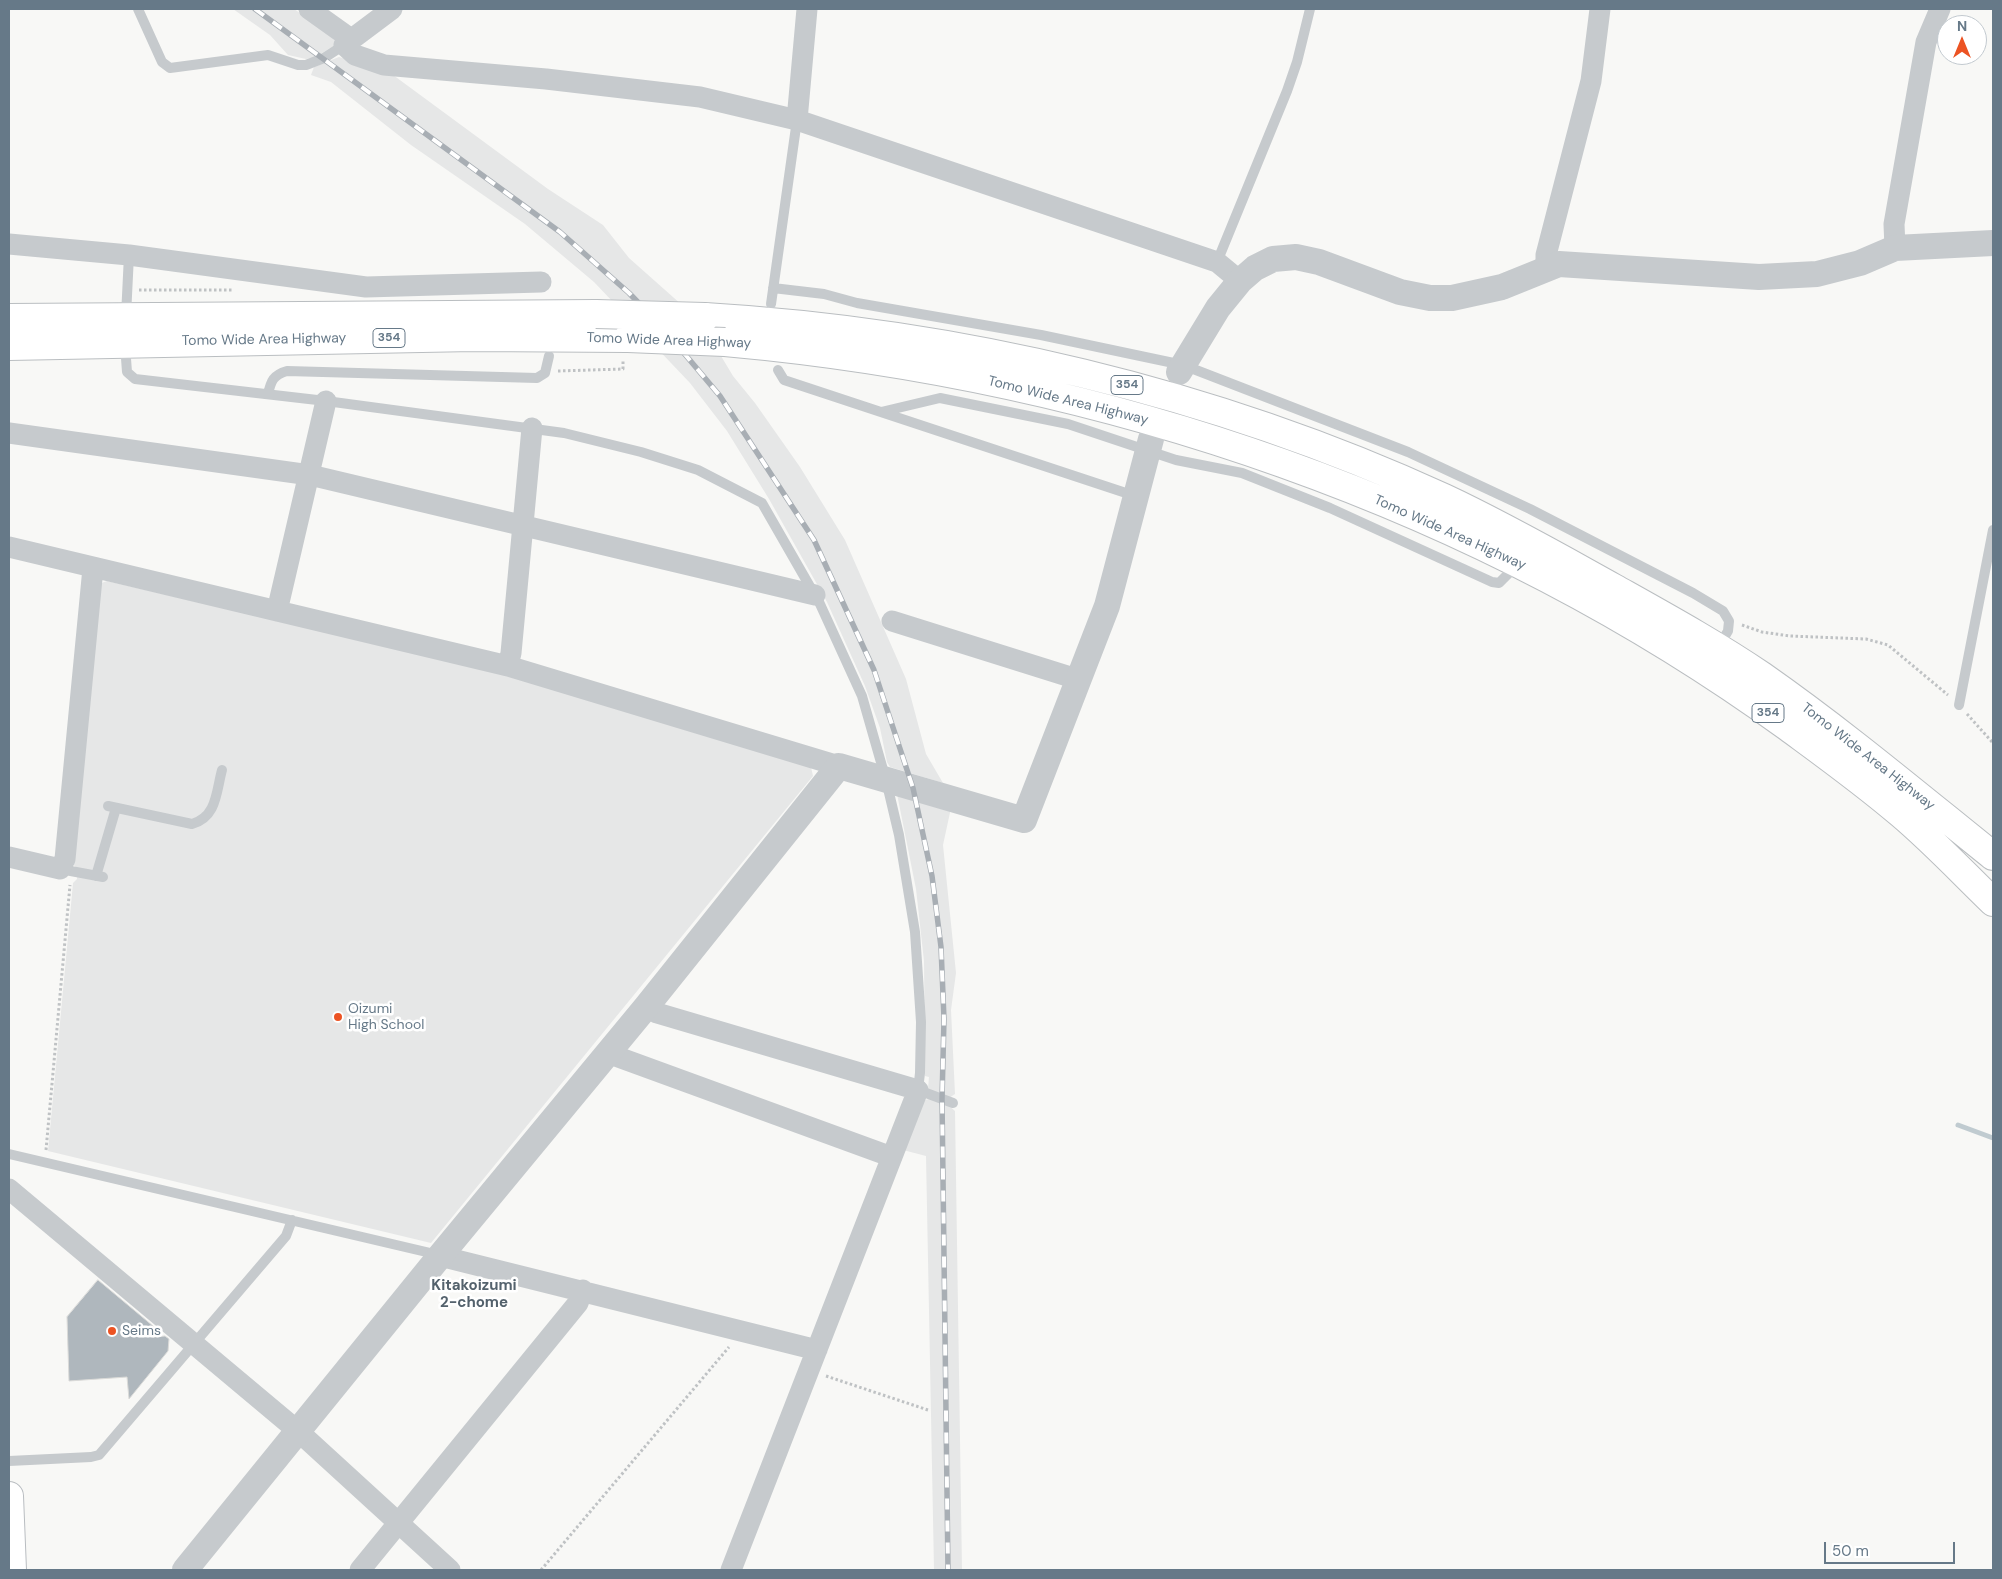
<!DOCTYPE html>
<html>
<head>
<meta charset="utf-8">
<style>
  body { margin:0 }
  #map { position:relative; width:2002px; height:1579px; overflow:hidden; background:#f8f8f6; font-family:"DM Sans",sans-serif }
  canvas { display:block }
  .frame { position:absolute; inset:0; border:10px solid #667988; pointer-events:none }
  .north { position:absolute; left:1937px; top:15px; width:50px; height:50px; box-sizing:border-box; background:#fff; border:1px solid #c2c9cf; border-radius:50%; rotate:0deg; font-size:14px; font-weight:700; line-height:20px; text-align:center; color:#667988 }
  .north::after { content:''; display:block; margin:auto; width:18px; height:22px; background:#ec5323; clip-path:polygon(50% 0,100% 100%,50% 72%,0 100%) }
  .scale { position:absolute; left:1824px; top:1542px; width:131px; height:22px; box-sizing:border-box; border:2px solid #667988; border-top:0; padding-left:6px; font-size:15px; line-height:18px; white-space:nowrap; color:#667988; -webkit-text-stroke:4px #fff; paint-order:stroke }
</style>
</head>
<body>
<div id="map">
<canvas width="2002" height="1579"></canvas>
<div class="frame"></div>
<div class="north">N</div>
<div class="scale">50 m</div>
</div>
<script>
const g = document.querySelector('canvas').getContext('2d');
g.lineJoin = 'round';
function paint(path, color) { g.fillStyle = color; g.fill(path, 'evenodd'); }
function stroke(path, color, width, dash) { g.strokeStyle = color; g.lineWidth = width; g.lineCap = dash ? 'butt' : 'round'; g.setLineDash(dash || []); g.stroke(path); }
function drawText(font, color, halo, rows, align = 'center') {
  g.font = font + ' "DM Sans",sans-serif'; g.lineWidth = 5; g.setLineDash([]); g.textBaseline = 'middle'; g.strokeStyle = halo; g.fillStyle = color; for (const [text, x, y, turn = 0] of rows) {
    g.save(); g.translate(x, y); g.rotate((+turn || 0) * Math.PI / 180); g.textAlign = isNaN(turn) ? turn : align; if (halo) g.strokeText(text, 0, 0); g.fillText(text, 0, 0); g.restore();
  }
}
const built = new Path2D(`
  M233 9H294L333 35 335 45 314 58 306 59 288 55 270 35Z
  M339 57 389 72 548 189 603 225 629 258 700 321 733 376 755 403 800 467 845 540 906 679 926 754 943 783 890 767 887 762 880 728 865 686 827 602 769 499 727 431 690 383 594 282 525 224 411 145 331 82 311 75 314 67Z
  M107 581 518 677 811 767 813 776 431 1243 48 1151 73 883 77 879V869L73 864 99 584Z
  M897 794 951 808 943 845 956 973 951 1010 955 1094 949 1098 928 1089 929 1077 925 1076 924 961 916 889Z
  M930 1099 947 1104 955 1111 962 1570H934L926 1156 903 1150 923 1100Z`);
const stream = new Path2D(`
  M1958 1125 1993 1138`);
const building = new Path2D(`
  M98 1280 153 1326V1337L165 1336 169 1339 168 1351 129 1399 127 1377 69 1381 67 1317Z`);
const path = new Path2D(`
  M139 290H233
  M558 371 623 369V361
  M1742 625 1762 632 1790 636 1866 639 1888 645 1948 695
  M1967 714 1993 743
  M46 1150 70 885
  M826 1376 928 1410
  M541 1570 729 1347`);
const service = new Path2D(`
  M138 9 162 62 170 68 268 55 298 65H306L324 58 344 45
  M1217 262 1287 91 1297 62 1310 9
  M773 288 824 294 857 303 1041 335 1183 365 1408 452 1530 509 1693 593 1723 611 1729 621 1728 631 1719 646
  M771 304 797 120
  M126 316 129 255
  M125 345 127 372 135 379 326 401 564 433 641 452 698 470 762 503 820 604 862 696 886 780 899 835 915 932 921 1022 920 1073 918 1090 953 1103
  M778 370 784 380 1135 496
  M268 394C271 381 273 375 287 371L537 378 545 373 549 356
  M881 412 940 398 1068 424 1176 460 1242 473 1330 508 1492 582 1499 583 1509 573 1514 564
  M1959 705 1993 530
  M108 806 192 824C217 817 216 792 222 770
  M60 869 103 877
  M96 876 116 808
  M9 1154 439 1255
  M9 1461 91 1457 99 1455 286 1236 292 1220`);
const minor = new Path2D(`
  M309 9 351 39
  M392 9 344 45 355 55 384 65 546 79 700 97 797 120 1217 262 1240 281
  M797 120 807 9
  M9 244 129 255 366 287 541 282
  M1895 248 1894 224 1926 42 1940 9
  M1546 270V255L1591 81 1600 9
  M9 433 310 475 815 595
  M9 547 508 666 839 766
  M277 611 326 401
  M892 621 1080 680
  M508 666 511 653 532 428
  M9 857 60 869 65 859 93 568
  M646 1007 657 1013 918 1090 731 1570
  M618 1057 892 1157
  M9 1189 299 1432 450 1570
  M440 1256 817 1350
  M360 1570 578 1303 583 1290`);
const tertiary = new Path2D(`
  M1179 372 1218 308 1240 281 1255 268 1273 259 1296 257 1319 262 1400 292 1430 298H1452L1502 287 1559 264 1759 277 1817 274 1860 263 1895 248 1993 243
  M185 1570 440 1256 646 1007 839 766 1024 820 1107 606 1151 439`);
const primary = new Path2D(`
  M9 1496 12 1570`);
const trunk = new Path2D(`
  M705 317C958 332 1213 392 1444 498 1502 525 1558 557 1614 588 1664 616 1715 644 1762 676 1842 732 1917 795 1993 856
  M9 318 596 314
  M725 342C1104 376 1479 503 1788 727 1826 755 1865 783 1901 814 1933 841 1962 872 1993 902
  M9 346 473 337 628 338`);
const rail = new Path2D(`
  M255 9 560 232 629 293 662 327 720 396 814 540 874 670 913 788 932 876 941 947 944 1019 942 1099 948 1570`);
const trunkBridge = new Path2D(`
  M596 314 705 317
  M628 338 725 342`);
const markers = [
  [338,1017,5,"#ec5323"],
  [112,1331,5,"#ec5323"]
];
const shields = [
  [389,338,32],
  [1127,385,32],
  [1768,713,32]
];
const shieldNames = [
  ["354",389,338],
  ["354",1127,385],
  ["354",1768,713]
];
const streetNames = [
  ["Tomo Wide Area Highway",264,340,-1],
  ["Tomo Wide Area Highway",669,341,2],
  ["Tomo Wide Area Highway",1068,401,14],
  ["Tomo Wide Area Highway",1450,533,24],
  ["Tomo Wide Area Highway",1868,757,38]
];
const poiNames = [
  ["Oizumi",348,1009],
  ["High School",348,1025],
  ["Seims",122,1331]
];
const neighbourhoodNames = [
  ["Kitakoizumi",474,1286],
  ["2-chome",474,1303]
];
paint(built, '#e6e7e7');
stroke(stream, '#c0cbd0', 5);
paint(building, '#afb7bd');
stroke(building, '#dadad8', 1);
stroke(primary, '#b9bdc1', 30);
stroke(trunk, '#babec1', 30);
stroke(path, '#bfc2c4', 3, [2.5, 2.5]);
stroke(service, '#c6cacd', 10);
stroke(minor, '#c6cacd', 21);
stroke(tertiary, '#c6cacd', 26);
stroke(primary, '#fff', 28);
stroke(trunk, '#fff', 28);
stroke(rail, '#a8aeb4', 5.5);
stroke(rail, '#fff', 4, [11]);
stroke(trunkBridge, '#babec1', 30, []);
stroke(trunkBridge, '#fff', 28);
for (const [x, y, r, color] of markers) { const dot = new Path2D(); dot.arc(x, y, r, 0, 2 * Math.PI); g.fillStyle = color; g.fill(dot); stroke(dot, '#fff', 2); }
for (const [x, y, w] of shields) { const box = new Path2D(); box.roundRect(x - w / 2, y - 9.5, w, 19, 4); g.fillStyle = '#fff'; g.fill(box); stroke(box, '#667988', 1); }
drawText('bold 12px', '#667988', null, shieldNames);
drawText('14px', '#667988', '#fff', streetNames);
drawText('14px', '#667988', '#fff', poiNames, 'left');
drawText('bold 15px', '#54626d', '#fff', neighbourhoodNames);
</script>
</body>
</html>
